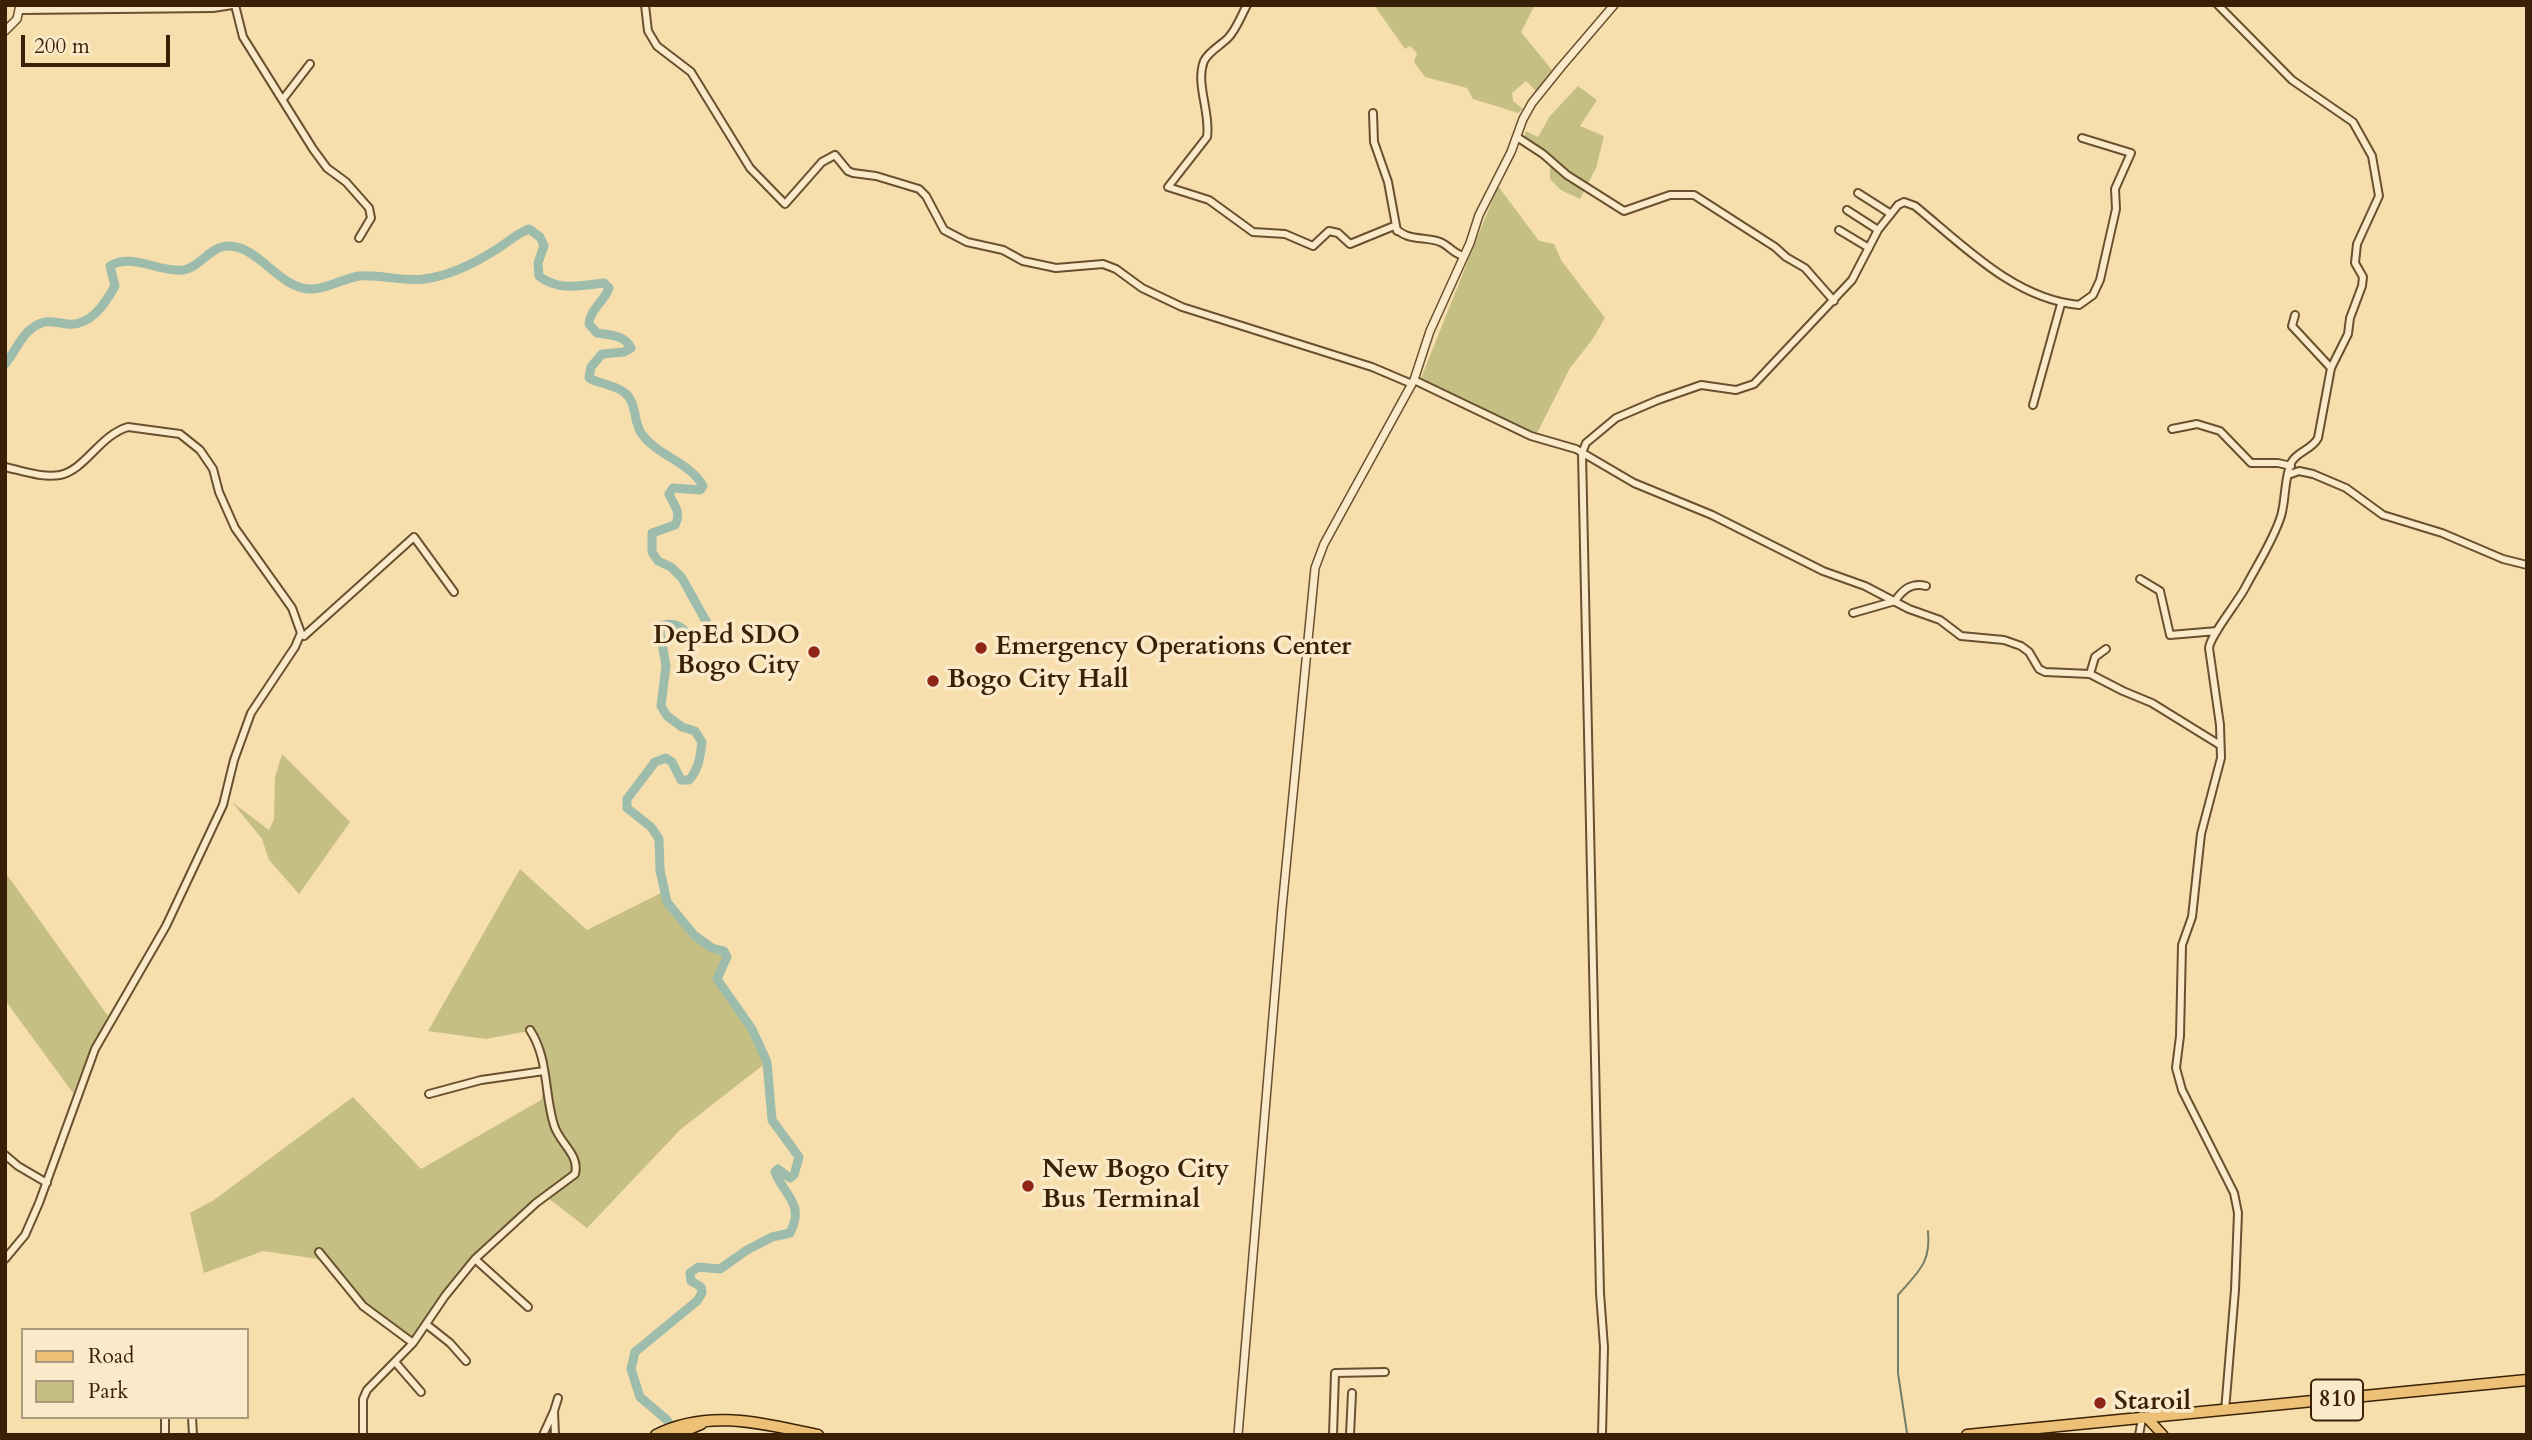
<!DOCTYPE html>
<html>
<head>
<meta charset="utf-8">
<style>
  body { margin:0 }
  #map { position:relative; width:2532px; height:1440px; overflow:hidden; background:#f7dfad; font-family:Cardo,serif }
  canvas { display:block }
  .frame { position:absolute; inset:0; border:7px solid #3a2005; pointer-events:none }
  .legend { position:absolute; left:21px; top:1328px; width:228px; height:91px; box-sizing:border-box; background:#faeaca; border:2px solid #ad997b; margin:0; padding:9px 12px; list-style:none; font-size:21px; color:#3a2005 }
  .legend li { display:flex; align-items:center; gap:14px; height:35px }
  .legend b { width:35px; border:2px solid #ad997b }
  .scale { position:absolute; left:21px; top:35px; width:149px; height:32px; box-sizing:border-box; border:4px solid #3a2005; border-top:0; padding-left:9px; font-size:21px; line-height:24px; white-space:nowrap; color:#3a2005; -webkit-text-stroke:5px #faeaca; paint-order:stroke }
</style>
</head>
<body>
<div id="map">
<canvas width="2532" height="1440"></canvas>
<div class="frame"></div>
<ul class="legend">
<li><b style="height:9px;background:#ecc076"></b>Road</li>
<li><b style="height:19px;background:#c5bf84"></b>Park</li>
</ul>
<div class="scale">200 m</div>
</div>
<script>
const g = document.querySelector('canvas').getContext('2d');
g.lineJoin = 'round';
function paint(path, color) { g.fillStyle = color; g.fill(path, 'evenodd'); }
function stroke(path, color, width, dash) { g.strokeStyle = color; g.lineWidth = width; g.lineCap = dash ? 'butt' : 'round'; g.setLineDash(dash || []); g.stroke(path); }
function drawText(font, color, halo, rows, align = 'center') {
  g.font = font + ' Cardo,serif'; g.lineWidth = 7; g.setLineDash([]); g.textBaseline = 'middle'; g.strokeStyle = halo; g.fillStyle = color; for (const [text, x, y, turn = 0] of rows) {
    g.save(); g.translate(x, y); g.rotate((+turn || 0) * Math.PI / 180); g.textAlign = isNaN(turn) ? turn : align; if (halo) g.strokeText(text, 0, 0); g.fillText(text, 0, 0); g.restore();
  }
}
const green = new Path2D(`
  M1374 5H1535L1521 32 1552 70 1537 92 1526 81 1512 93 1513 101 1523 109 1518 113 1473 99 1467 88 1425 77 1414 62 1417 53 1410 46 1405 49Z
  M1578 86 1597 100 1580 126 1604 136 1596 168 1580 199 1561 190 1550 179V158L1524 138 1526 131 1538 137 1550 116Z
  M1498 186 1539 241 1554 244 1561 260 1605 318 1592 340 1570 368 1536 435 1421 378Z
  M282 754 350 822 299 894 269 860 262 839 232 802 269 830 274 819 275 777Z
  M520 869 587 930 665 891C671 916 698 946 724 951L727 957 717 979 752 1029 767 1062 681 1129 587 1228 544 1195 461 1273 412 1340 367 1310 345 1283 318 1259 263 1251 204 1273 190 1213 214 1200 353 1097 421 1169 541 1100 549 1065 529 1031 486 1039 428 1031Z
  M5 872 108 1016 89 1052 73 1093 5 1000Z`);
const stream = new Path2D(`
  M1907 1433 1898 1373V1295C1919 1271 1931 1263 1928 1231`);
const river = new Path2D(`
  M5 364C14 354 20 337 31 329 45 318 51 322 67 324 90 327 105 304 115 286L110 266C131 252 160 273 183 270 204 267 212 238 240 248 266 257 283 290 313 289 326 289 345 278 359 276 380 274 402 282 424 279 450 276 475 263 497 249 508 242 516 234 529 229L540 237 544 246 538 263 539 276C557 291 581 286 604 283L609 288C604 302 590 309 589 324L597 333C610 335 625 335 631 348L624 352 602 354 591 367 589 378C600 384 616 385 625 393 637 403 633 420 641 433 657 456 690 462 703 486L700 490 673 488 669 494C674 506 682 512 675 525L652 533V552L658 561 671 567 682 578 712 632 711 641C681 646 691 617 659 626L666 666 661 706 667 716 682 727 695 731 702 742C700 757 699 769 689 780H681L672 762 666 758 655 762 627 799V808L651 827 659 839 660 870 667 902 694 935 712 948 724 951 727 957 717 979 752 1029 767 1062 772 1120 799 1157 794 1175 790 1178 778 1169 775 1172C785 1197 805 1203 790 1233L772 1237 747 1250 720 1269 698 1267 690 1273 691 1281 701 1287 702 1293 697 1301 635 1352 631 1369 640 1397 667 1420 675 1432`);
const minor = new Path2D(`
  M235 5 243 37 313 149 327 168 346 182 369 208 371 218 359 238
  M645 5 648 31 657 46 691 72 750 168 785 204 822 162 835 155 848 171 853 173 876 176 919 189 926 196 944 230 967 242 1003 250 1023 261 1056 268 1103 264 1116 269 1142 288 1182 307 1372 367 1412 384
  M1247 5C1241 16 1236 30 1228 38 1220 46 1209 51 1204 61 1195 84 1211 113 1207 137L1168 187 1209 200 1253 232 1285 234 1313 246 1329 231 1338 233 1350 244 1394 226C1405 242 1426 236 1440 242 1449 245 1453 254 1464 256
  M2218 5 2292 80 2353 122 2372 156 2379 196 2357 244 2355 263 2363 277 2362 286 2350 318 2348 334 2331 368 2318 438C2312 450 2297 451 2291 463 2284 479 2286 499 2281 516 2274 539 2256 567 2245 588 2237 603 2210 636 2209 648L2220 725 2221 758 2201 834 2192 917 2182 945 2180 1036 2176 1068 2182 1090 2234 1193 2238 1213 2235 1290 2225 1411
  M21 10 213 8 232 5
  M283 99 310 64
  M1373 113 1374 142 1388 182 1397 231
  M1517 137 1543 154 1567 175 1624 211 1670 195H1694L1775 247 1786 257 1805 268 1834 301
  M1858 193 1891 214
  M1847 210 1878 230
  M1839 230 1869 248
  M2295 315 2292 326 2331 368
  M1414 380 1531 436 1576 449 1634 483 1712 515 1823 571 1865 586 1909 609 1940 620 1961 636 2004 640 2021 646 2029 652 2039 669 2045 672 2090 674 2123 691 2152 703 2220 745
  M2033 405 2061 304
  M2172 429 2197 424 2220 431 2251 463H2278L2291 466
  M5 467C23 471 42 478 60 475 85 470 100 435 128 427L180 434 200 450 213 469 219 492 235 528 292 608 301 633 295 647 251 713 234 760 223 805 166 926 95 1049 39 1203 25 1235 5 1259
  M2288 475 2299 471 2313 474 2346 488 2383 515 2442 533 2503 559 2527 565
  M2140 579 2160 591 2170 635 2217 631
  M1853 613 1895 601C1903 589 1912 582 1926 586
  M301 633 304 636 414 537 454 592
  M2090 674 2095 657 2106 649
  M429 1094 481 1080 544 1071
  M5 1155 18 1166 47 1183
  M319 1252 363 1306 413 1343
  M475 1259 528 1307
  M426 1324 450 1343 466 1361
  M395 1362 421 1392
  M165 1417V1435
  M192 1417 193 1435
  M363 1435V1399L367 1390 413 1343 445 1296 475 1259 536 1203 575 1174C580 1154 559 1143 554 1125 544 1094 549 1059 530 1030
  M543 1435 554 1411
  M555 1435 554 1411 558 1398
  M1333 1435 1335 1373 1385 1372
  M1350 1435 1352 1393
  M1602 1435 1604 1347 1600 1293 1582 453 1586 443 1616 418 1658 400 1701 385 1736 390 1754 384 1852 280 1878 230 1898 205 1904 202 1915 206C1963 245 2014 299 2079 305L2093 295 2100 280 2116 209 2115 189 2131 153 2082 138
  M2139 1435 2142 1419`);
const tertiary = new Path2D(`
  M5 31 17 19 20 5
  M1238 1435 1282 908 1315 568 1324 544 1414 380 1430 331 1470 243 1479 215 1511 152 1523 119 1532 103 1561 67 1614 5`);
const primary = new Path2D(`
  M2148 1419 2163 1435`);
const trunk = new Path2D(`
  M656 1435C709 1408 764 1424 818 1435
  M675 1435 701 1424
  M1967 1435 2527 1380`);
const markers = [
  [981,648,7,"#8f2418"],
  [814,652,7,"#8f2418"],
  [933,681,7,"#8f2418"],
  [1028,1186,7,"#8f2418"],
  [2100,1403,7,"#8f2418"]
];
const shields = [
  [2337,1400,52]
];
const shieldNames = [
  ["810",2337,1400]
];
const poiNames = [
  ["DepEd SDO",800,637,"right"],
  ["Bogo City",800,667,"right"],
  ["Emergency Operations Center",995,648],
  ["Bogo City Hall",947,681],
  ["New Bogo City",1042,1171],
  ["Bus Terminal",1042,1201],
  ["Staroil",2114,1403]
];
paint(green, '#c5bf84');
stroke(stream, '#757e69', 2);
stroke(river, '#9dbcac', 9);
stroke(minor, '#69502f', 10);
stroke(tertiary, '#69502f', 10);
stroke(primary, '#3a2005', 12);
stroke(trunk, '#3a2005', 13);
stroke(minor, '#faeaca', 6);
stroke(tertiary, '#faeaca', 7);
stroke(primary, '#ecc076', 9);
stroke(trunk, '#ecc076', 10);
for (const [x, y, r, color] of markers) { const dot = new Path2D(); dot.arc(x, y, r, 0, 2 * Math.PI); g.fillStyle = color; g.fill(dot); stroke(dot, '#faeaca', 2.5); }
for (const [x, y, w] of shields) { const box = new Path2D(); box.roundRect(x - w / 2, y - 20.5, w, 41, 5); g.fillStyle = '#faeaca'; g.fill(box); stroke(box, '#3a2005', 2); }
drawText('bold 24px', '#3a2005', null, shieldNames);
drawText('bold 26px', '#3a2005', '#faeaca', poiNames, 'left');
</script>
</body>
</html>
